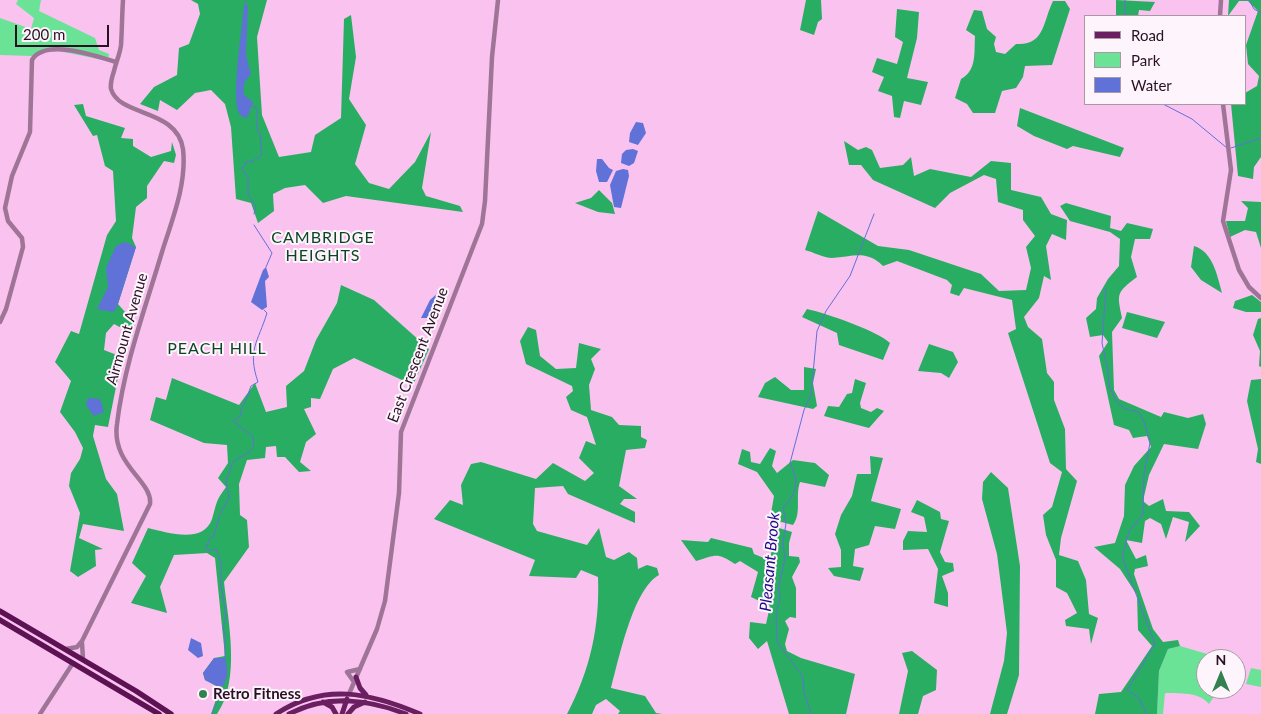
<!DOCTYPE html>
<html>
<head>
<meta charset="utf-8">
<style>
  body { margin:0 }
  #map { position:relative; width:1261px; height:714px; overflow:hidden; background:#fac2ef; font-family:Lato,sans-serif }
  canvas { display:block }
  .legend { position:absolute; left:1084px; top:15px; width:162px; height:90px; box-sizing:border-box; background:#fdf5fb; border:1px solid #a899a5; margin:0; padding:6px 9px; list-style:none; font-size:15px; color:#291025 }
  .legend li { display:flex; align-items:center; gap:10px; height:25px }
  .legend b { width:25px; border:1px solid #a899a5 }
  .north { position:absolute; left:1196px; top:649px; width:50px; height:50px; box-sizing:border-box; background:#fdf5fb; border:1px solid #a899a5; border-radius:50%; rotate:0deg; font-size:14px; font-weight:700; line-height:20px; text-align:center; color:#291025 }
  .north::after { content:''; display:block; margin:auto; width:18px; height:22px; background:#338151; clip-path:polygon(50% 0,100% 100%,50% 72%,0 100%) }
  .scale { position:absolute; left:15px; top:25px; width:94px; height:22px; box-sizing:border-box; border:2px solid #291025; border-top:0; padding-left:6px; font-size:15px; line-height:18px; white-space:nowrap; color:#291025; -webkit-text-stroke:4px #fdf5fb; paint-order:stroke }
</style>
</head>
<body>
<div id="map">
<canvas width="1261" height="714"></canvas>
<ul class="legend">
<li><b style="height:6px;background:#6a1f60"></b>Road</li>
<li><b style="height:14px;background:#6ae396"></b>Park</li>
<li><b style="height:14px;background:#6071d7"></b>Water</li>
</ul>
<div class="north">N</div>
<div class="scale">200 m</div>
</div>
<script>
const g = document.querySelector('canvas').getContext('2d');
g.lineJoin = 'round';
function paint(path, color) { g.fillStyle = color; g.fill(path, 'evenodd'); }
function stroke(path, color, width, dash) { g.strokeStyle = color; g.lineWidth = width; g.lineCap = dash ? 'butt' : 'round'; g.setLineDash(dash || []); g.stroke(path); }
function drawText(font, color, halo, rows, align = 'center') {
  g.font = font + ' Lato,sans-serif'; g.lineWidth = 4; g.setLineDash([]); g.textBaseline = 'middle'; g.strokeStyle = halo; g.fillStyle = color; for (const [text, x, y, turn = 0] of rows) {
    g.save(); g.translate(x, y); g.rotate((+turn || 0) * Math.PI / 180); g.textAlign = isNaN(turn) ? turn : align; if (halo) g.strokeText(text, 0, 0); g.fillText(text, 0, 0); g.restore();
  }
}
const green = new Path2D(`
  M18 0H41L39 11 95 38 99 50 109 54 108 61 49 49 32 56 0 55V18L31 29 34 18 16 4Z
  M1180 646 1224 659H1206V689H1219L1209 704C1198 691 1180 694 1165 693L1163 714H1157L1159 671 1168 649Z
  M1251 668 1261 670V687L1246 684Z`);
const forest = new Path2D(`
  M191 0H267L257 37 262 115 279 157 311 152 315 135 341 118 344 19 351 15 356 57 349 99 366 125 355 164 369 183 389 189 415 162 431 132 422 188 426 196 460 206 463 212 346 196 323 203 305 185 285 188 273 194 274 211 258 223 251 203 236 199 231 127 225 104 211 90 195 93 177 110 160 100 158 111 140 104 154 87 177 75 179 48 189 44 200 14 198 4Z
  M806 0H821L822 19 818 22 814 35 800 30Z
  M1116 0 1155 2 1150 11 1139 10 1138 16H1116Z
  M1229 0H1261V157L1254 167 1253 179 1238 176 1231 104H1245V93L1257 86 1259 76 1248 64 1246 45 1258 11 1248 1H1239L1228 16Z
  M1053 1H1065L1070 9 1052 65 1025 66 1023 77 1016 88 1002 91 995 113H973L967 104 955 98 961 79C977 70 974 53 975 36L966 30 974 10 982 11 987 29 996 37 994 44 996 52 1005 54 1016 44C1045 46 1043 21 1053 1Z
  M897 9 919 12 917 38 907 78 928 82 921 105 904 101 900 118 894 117 892 96 878 91 884 77 872 72 877 58 897 64 903 42 895 37Z
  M83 104 86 116 125 128 121 138 133 139V146L151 157 171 151 172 142 176 155 174 163 164 161 147 186V198L136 207 132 238 136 247 118 304 133 321 129 332 114 324 106 333 104 350 122 357 108 427 95 425 93 436 106 479 117 494 124 531 83 524 79 538 103 549 95 550 96 566 78 577 70 571 80 513 69 486 71 473 80 459 83 448 75 432 60 412 71 381 55 362 71 331 79 334 107 235 116 221 113 171 105 166 97 135 93 136 74 105Z
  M1020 108 1124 148 1120 157 1073 146 1067 149 1034 136 1017 126Z
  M844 141 858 150 866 147 872 150 880 168 903 165 911 157 914 176 930 169 971 177 991 161 1011 163V190L1041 197 1051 214 1067 220 1066 240 1052 234 1046 246 1051 280 1044 276 1039 298 1024 317 1028 327 1042 339 1047 373 1054 382V400L1065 429 1066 469 1077 481 1061 538 1059 555 1078 561 1086 580 1089 614 1098 618 1091 644 1089 629 1066 626 1065 620 1077 613 1067 593 1056 587V560L1046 535 1043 515 1052 507 1062 472 1050 463 1008 333 1016 329 1012 300 964 288 959 296 950 293 952 285 947 280 897 261 883 266C866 249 852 257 832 258 824 258 813 252 805 250L818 211 878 246 909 250 981 274 999 291 1026 290 1031 268 1026 247 1035 236 1023 220V210L998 202 996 179 984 175 950 193 935 208 873 180 861 165H849Z
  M599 190 612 203 615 214 598 212 575 203 591 198Z
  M1241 201 1261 202V248L1256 232 1245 230 1230 237 1226 221H1245L1248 208Z
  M1066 203 1111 216 1110 228 1121 231 1127 223 1153 229 1150 239H1135L1131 257 1137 277C1116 293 1117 293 1122 318L1112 332 1114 390 1119 399 1161 417 1164 412 1188 418 1203 414 1206 424 1198 449 1164 444 1149 475 1143 501 1149 506 1163 499 1166 511 1189 512 1200 526 1185 542 1189 522 1173 517 1166 539 1161 524 1150 518 1145 521 1142 543 1126 540 1136 559 1146 555 1148 566 1135 569 1134 574 1153 629 1163 642 1178 640 1180 646 1168 649 1159 671 1157 714H1095L1099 694 1121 692 1152 646 1138 630 1137 595 1120 569 1094 547 1115 543 1124 516 1125 485 1134 466 1151 447 1147 436 1133 438 1129 430 1114 425 1099 356 1108 342 1103 335 1090 337 1086 318 1096 309 1097 298 1108 279 1119 266 1120 239 1110 232 1070 221 1060 206Z
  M1194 246C1213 252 1217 275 1222 293L1201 280 1191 267Z
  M341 285 374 300 429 349 413 385 354 358 333 369 320 399 311 398V407L304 409 316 434 306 442 300 462 311 471 299 472 285 457H277L276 446 266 447 265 458 247 460 239 484 240 515 247 520 249 547 224 582C228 621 241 680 217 714H211L220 688 205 680 203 673 214 658 225 656 215 558 207 553 174 555 160 587 167 613 131 603 146 576 132 563 148 528C166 532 203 545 212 519 217 503 215 502 226 487L218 478 228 463 227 445 204 443 150 420 156 397 166 400 172 378 239 405 255 383 266 412 287 407 286 386 304 371 316 340 337 303Z
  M1252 295 1261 302V312H1246L1233 308 1235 301Z
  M807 309C825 313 878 331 890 343L883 360 839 345 837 333 802 317Z
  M1127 312 1165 322 1157 338 1122 328Z
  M1261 318V367L1259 366 1260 351 1253 335 1258 319Z
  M528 327 536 330 540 356 556 369 576 368 579 343 601 349 591 359 595 369 589 385 591 410 612 417 619 425 641 426V437L647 440 645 448 626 450 619 486 637 499H624L620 504 635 512V523L568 494 563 486 535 488 533 524 537 531 587 545 599 528 606 557 614 560 629 552 637 558 638 569 647 565 657 568 659 575C633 589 619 659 611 688L645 696 656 713 662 714H618L620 711 606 699 596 705 592 714H567C590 671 600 626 598 577L581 570 576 578 529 576 535 560 434 519 450 500 463 505 461 485 471 464 481 462 536 479 553 463 585 481 594 473 579 458 586 441 596 445 587 417 571 410 566 397 573 391 572 386 526 364 520 341Z
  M929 344 953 352 958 362 949 378 941 373 918 371Z
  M804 367 816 369 813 383 817 406 813 409 758 397 765 383 775 377 791 390H804Z
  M855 379 866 383 860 403 861 408 871 412 877 408 884 411 869 428 824 416 828 406 839 407 847 394 852 393Z
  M1261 379V464L1256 462 1258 449 1247 401 1251 380Z
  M770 448 776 451 772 466 777 473 793 460 815 463 829 475 825 487 800 482C795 496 802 513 793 525L770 519 774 496 757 472 738 464 742 449 750 452 751 462 760 464Z
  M870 456 883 458 871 501 901 509 895 529 875 526 869 545 855 549 853 566 864 568 860 581 834 576 828 568 841 567V550L835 534 841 515 852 496 857 474H871Z
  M991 472 1008 488 1020 566 1019 675 1007 714H990L1004 661 1007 633 997 554 982 499 983 482Z
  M917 500 940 512 941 519 949 521 940 552 945 562 953 563 954 571 942 576 948 593V607L934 603 938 569 928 549 903 550V541L908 531 927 532 924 517 911 512Z
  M779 528 792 532 789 543V556L799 557 800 562 792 577 796 588V618L790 617 785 621 789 629 785 644 787 651 801 658 855 674 846 714H789L767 641 758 649 749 638 750 622 766 624 770 606 751 597 758 572 740 561 735 564C717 552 716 555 696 561L681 540 708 542 711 538 752 548 754 554 769 560Z
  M912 651 937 670 936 690 923 696 918 714H899L908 671 902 653Z`);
const water = new Path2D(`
  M248 5 246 55 251 75C244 79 243 87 244 95L253 102 247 118C243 117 240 116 238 111 232 92 242 29 244 6Z
  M636 122 643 123 646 133 638 145 629 142 630 133Z
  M633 149 638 151 634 163 629 166 621 163 622 154 626 150Z
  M597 159H602L609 168 613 170 607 182H599L596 171Z
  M623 169 628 170 629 176 621 208 614 207 610 185 616 171Z
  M125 242 136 247 117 307 113 312 97 309 108 287 106 268 116 246Z
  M266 267 269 277 265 281 267 307 262 310 251 302 263 270Z
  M439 292 443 295V300L436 318H421L430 300Z
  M88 398 100 399 104 412 94 416 86 405Z
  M191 638 201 643 203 656 198 658 188 650Z
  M214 658H225C228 668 229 680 221 688L205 680 203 673Z`);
const stream = new Path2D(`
  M1125 0V16
  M1249 0 1254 9 1261 13
  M245 7 246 0
  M1163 104 1192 119 1227 148
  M251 105 257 109V129L260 134 262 155 253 161 246 162 242 169 248 177V195L256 206 254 214
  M1231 148 1261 138
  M1261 217V225
  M254 225 272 253 266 267
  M1106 288 1102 343 1108 371 1109 386 1116 401 1125 409 1139 412 1145 424 1150 443 1144 474 1143 514 1129 532 1122 557 1155 644 1127 690 1138 697 1147 714
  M225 660V634L223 629 226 615 221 586V564L216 549 210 551 206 548 210 538 214 536 220 514 229 498 226 481 233 462C242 454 257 454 253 437L233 421 242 415 240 410 244 405 251 386 258 382C247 350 258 342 267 313L264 310
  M212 714 217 703 221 687
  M811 714 804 692 803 677 777 642 776 613 780 600 779 586 785 558 783 544 786 523 783 508C798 492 799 483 790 463L804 410 811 395 817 331 826 311 850 276 874 214`);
const tertiary = new Path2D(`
  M1220 16 1221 0
  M1223 104 1231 170 1223 221 1239 270 1249 287 1261 298
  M0 322 6 309 23 247 22 238 8 221 5 208 12 176 30 132 32 60C45 38 96 56 116 62
  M82 643 83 659
  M66 649 77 647 82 641 150 504C153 481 111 465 117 424 124 365 145 309 162 252 172 220 187 184 183 149 177 108 119 117 111 89 110 83 112 77 114 71 116 62 120 54 121 45 122 30 122 15 123 0
  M354 682 347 672 360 669
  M349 694 377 629 385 601 399 493 401 432 482 224 485 201 492 57 498 0
  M40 714 73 663`);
const primary = new Path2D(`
  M356 677 360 688 366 695
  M323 702 332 707 336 714
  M276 714C324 682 371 693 420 714
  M289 714C328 694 367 699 406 714
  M342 714 347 699
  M348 714 354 707 365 702`);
const trunk = new Path2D(`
  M0 611 136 691 171 714
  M0 620 159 714`);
const markers = [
  [203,694,5,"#338151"]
];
const streetNames = [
  ["Airmount Avenue",127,329,-74],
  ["East Crescent Avenue",418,355,-69]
];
const poiNames = [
  ["Retro Fitness",213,694]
];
const neighbourhoodNames = [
  ["CAMBRIDGE",323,238],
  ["HEIGHTS",323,256],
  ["PEACH HILL",217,349]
];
const waterNames = [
  ["Pleasant Brook",770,562,-85]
];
paint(green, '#6ae396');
paint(forest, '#28ad63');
paint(water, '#6071d7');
stroke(stream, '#6071d7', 1);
stroke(tertiary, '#9f7597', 4.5);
stroke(primary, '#6a1f60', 5);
stroke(trunk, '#5c1253', 5.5);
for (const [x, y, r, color] of markers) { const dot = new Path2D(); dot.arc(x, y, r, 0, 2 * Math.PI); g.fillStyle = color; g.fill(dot); stroke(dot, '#fdf5fb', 2); }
drawText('15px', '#291025', '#fdf5fb', streetNames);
drawText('bold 15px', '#291025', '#fdf5fb', poiNames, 'left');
g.letterSpacing = '1px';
drawText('16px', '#0c4525', '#fdf5fb', neighbourhoodNames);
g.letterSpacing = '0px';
drawText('italic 16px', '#1e098a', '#fdf5fb', waterNames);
</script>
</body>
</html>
